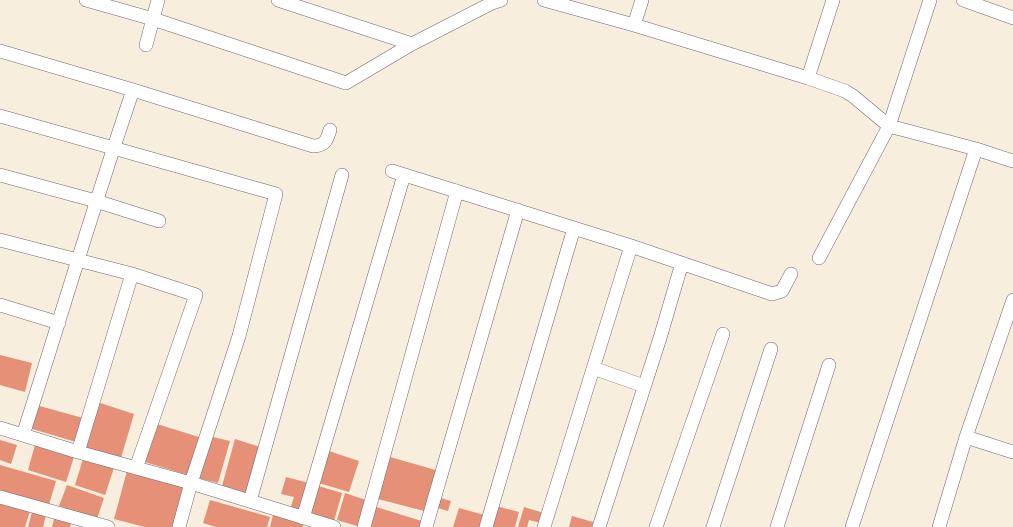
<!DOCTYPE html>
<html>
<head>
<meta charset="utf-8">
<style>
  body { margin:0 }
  canvas { display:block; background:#f7eedd }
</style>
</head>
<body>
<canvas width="1013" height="527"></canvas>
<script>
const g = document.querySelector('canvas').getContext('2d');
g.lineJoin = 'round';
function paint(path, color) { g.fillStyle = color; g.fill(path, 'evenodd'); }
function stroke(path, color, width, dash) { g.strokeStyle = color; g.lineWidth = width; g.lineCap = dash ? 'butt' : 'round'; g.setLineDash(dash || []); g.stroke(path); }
const building = new Path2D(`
  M0 355 32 363 25 392 0 385Z
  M97 402 134 414 121 458 83 447Z
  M36 405 83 418 76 442 29 428Z
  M157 424 202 438 191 476 145 462Z
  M209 436 230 441 218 483 198 478Z
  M235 439 260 447 247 493 222 486Z
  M0 440 17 445 11 464 0 460Z
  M35 445 74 457 66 482 28 470Z
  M329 451 359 461 349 492 319 483Z
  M390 457 439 471 428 512 378 499Z
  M83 459 114 468 105 495 75 485Z
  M0 465 56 481 48 508 0 493Z
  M127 471 184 487 173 527H145L114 519Z
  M286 477 309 483 301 512 290 509 294 497 281 494Z
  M67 485 104 498 97 519 59 506Z
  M315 485 342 493 334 521 306 513Z
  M345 493 369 501 360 527 337 520Z
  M437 497 451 501 448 511 434 507Z
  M210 500 270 517 267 527H216L203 523Z
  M0 502 30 511 25 527H0Z
  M373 506 425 522 424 527H372L366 525Z
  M496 506 519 512 515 527H490Z
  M524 507 544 513 541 523 529 520 527 527H518Z
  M459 508 488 516 485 527H453Z
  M32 512 46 515 43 527H28Z
  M55 515 72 520 70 527H52Z
  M273 515 304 524 303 527H270Z
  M572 516 593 522 592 527H569Z`);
const minor = new Path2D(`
  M86 0 153 19 346 83 412 44 492 3 501 0
  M278 0 412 44
  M544 0 634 25 808 78 845 91 853 96 889 126 930 0
  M963 0 1013 18
  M634 25 642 0
  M146 45 158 0
  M0 51 133 90 313 146C325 146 327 140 330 130
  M808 78 833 0
  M0 116 276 194 239 336 191 483 179 527
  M392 171 631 246 772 294 782 291 791 274
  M0 175 96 201 159 221
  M0 240 132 274 196 295 136 468
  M819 258 889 126 976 149
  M0 305 59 323
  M593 368 644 386
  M0 428 78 452 191 483 334 527
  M23 435C60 320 94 204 133 90
  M966 437 1013 452
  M78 452 132 274
  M0 497 108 527
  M250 501 342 175
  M303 518 404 175
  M364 527 457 191
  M426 527 518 210
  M486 527 574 228
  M544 527 631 246
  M599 527 660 338 682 263
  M656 527 723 334
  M713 527 771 349
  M777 527 829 365
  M852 527 976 149 1013 161
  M939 527 966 437 1013 300`);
paint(building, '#e59077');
stroke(minor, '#6d6974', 14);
stroke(minor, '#fff', 13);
</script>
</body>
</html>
